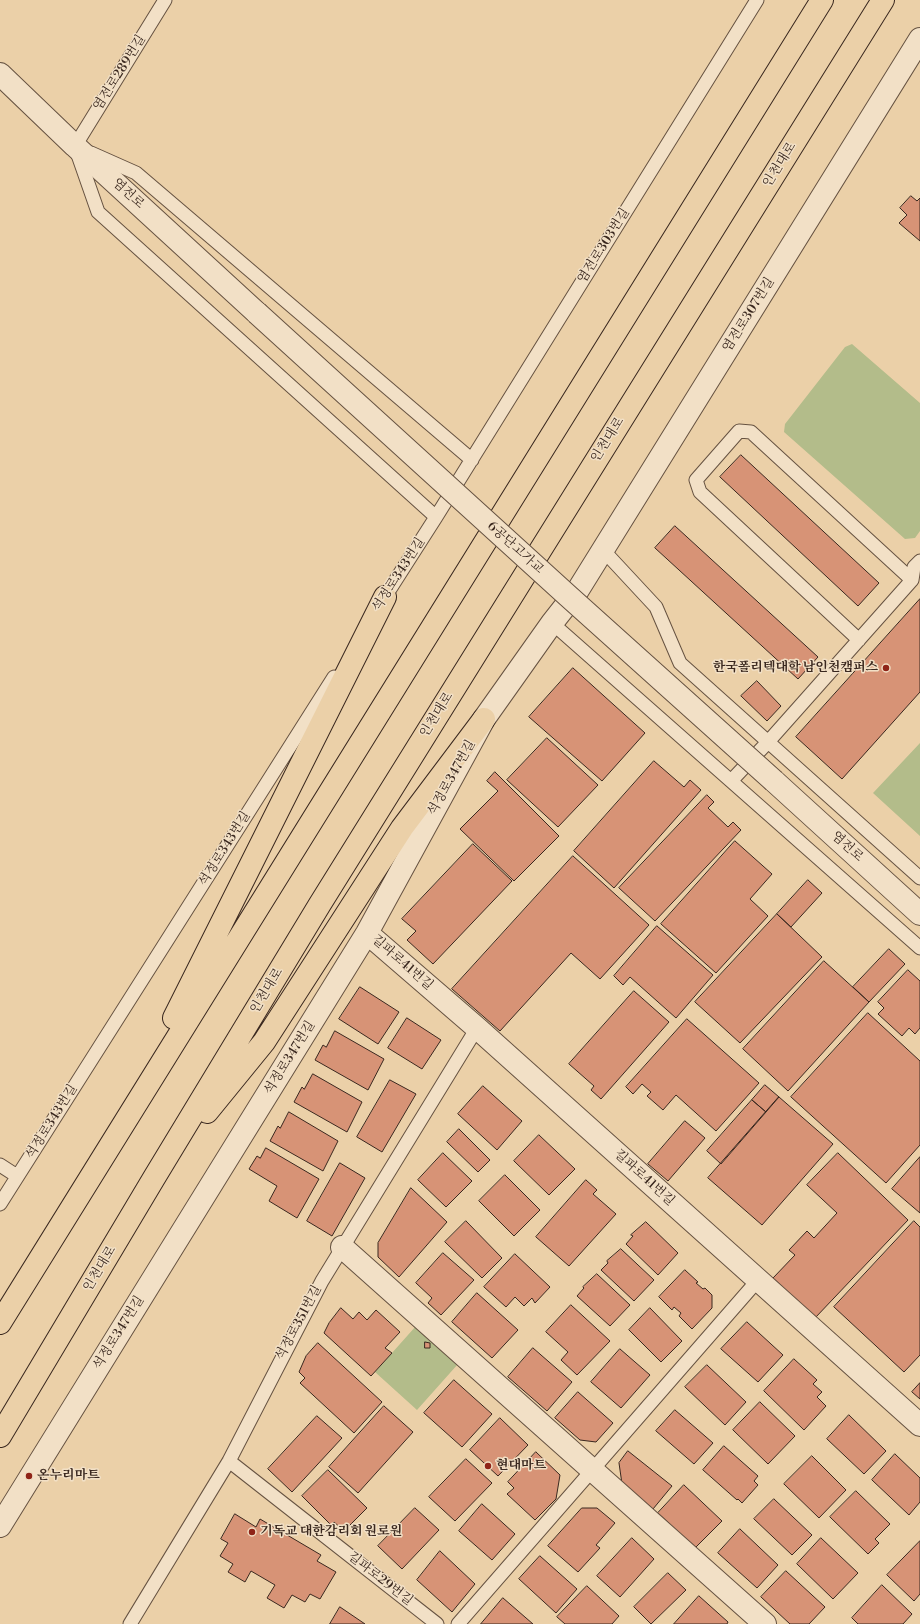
<!DOCTYPE html>
<html>
<head>
<meta charset="utf-8">
<style>
  body { margin:0 }
  canvas { display:block; background:#ebd0a8 }
</style>
</head>
<body>
<canvas width="920" height="1624"></canvas>
<script>
const g = document.querySelector('canvas').getContext('2d');
g.lineJoin = 'round';
function paint(path, color) { g.fillStyle = color; g.fill(path, 'evenodd'); }
function stroke(path, color, width, dash) { g.strokeStyle = color; g.lineWidth = width; g.lineCap = dash ? 'butt' : 'round'; g.setLineDash(dash || []); g.stroke(path); }
function drawText(font, color, halo, rows, align = 'center') {
  g.font = font + ' "Libre Bodoni","Noto Serif KR",serif'; g.lineWidth = 3; g.setLineDash([]); g.textBaseline = 'middle'; g.strokeStyle = halo; g.fillStyle = color; for (const [text, x, y, turn = 0] of rows) {
    g.save(); g.translate(x, y); g.rotate((+turn || 0) * Math.PI / 180); g.textAlign = isNaN(turn) ? turn : align; if (halo) g.strokeText(text, 0, 0); g.fillText(text, 0, 0); g.restore();
  }
}
const green = new Path2D(`
  M852 344 920 403V531L915 538 905 539 784 432 785 424 845 347Z
  M920 743V836L873 793Z
  M416 1326 458 1364 417 1410 375 1372Z`);
const building = new Path2D(`
  M911 196 917 201 920 198V241L899 223 907 215 900 208Z
  M741 455 879 583 858 606 720 477Z
  M675 526 818 657 798 679 655 548Z
  M920 599V692L842 779 796 737Z
  M573 668 645 733 602 781 529 717Z
  M757 681 781 706 767 721 741 696Z
  M547 738 598 785 558 827 507 780Z
  M654 761 684 787 690 780 701 790 614 888 574 851Z
  M495 772 559 836 514 881 460 829 498 791 487 781Z
  M707 795 714 802 708 808 728 827 733 822 741 830 655 921 619 888Z
  M735 841 772 874 750 899 768 916 716 973 661 924Z
  M473 844 512 881 433 964 407 940 416 931 402 919Z
  M573 856 649 925 600 979 571 953 500 1031 452 989Z
  M808 880 822 893 791 927 777 914Z
  M777 914 822 957 740 1043 695 1002Z
  M657 926 713 975 676 1018 630 977 623 985 614 976Z
  M889 949 905 964 869 1002 853 987Z
  M824 961 869 1002 788 1091 743 1049Z
  M908 970 920 981V1028L915 1034 909 1028 902 1036 878 1014 884 1008 878 1002Z
  M360 987 399 1012 378 1044 339 1019Z
  M634 991 669 1022 601 1099 591 1090 594 1086 569 1064Z
  M868 1013 920 1061V1145L886 1183 791 1097Z
  M407 1018 441 1040 422 1069 388 1048Z
  M687 1019 759 1083 716 1131 676 1095 663 1110 647 1096 651 1092 642 1084 633 1094 626 1087Z
  M335 1031 384 1059 368 1090 315 1060 323 1045 326 1047Z
  M313 1074 362 1102 347 1132 294 1102 302 1087 304 1089Z
  M390 1080 416 1094 382 1152 357 1137Z
  M765 1085 779 1097 766 1112 752 1100Z
  M483 1086 522 1121 497 1150 458 1114Z
  M779 1097 833 1144 762 1225 708 1178Z
  M752 1100 766 1112 721 1164 707 1151Z
  M289 1112 338 1141 323 1171 270 1141 278 1126 280 1128Z
  M685 1121 705 1138 668 1181 648 1164Z
  M459 1129 490 1160 478 1172 447 1142Z
  M539 1135 575 1169 549 1195 514 1161Z
  M266 1148 319 1179 297 1218 269 1201 277 1186 249 1169 257 1156 260 1158Z
  M443 1153 472 1181 446 1207 418 1180Z
  M838 1153 908 1220 815 1318 773 1278 795 1255 789 1250 807 1231 814 1238 837 1213 807 1185Z
  M920 1157V1213L892 1189Z
  M340 1163 365 1178 332 1236 307 1221Z
  M505 1175 540 1210 514 1236 479 1201Z
  M586 1180 597 1190 593 1194 616 1214 569 1266 536 1237Z
  M411 1188 447 1222 399 1277 378 1257V1243Z
  M466 1221 502 1258 482 1278 445 1242Z
  M914 1221 920 1227V1355L904 1372 834 1307Z
  M646 1222 678 1253 658 1275 626 1244 633 1236 631 1235Z
  M621 1249 654 1280 634 1301 601 1270 608 1263 607 1261Z
  M443 1253 474 1280 441 1315 428 1303 432 1298 416 1283Z
  M515 1254 550 1287 535 1303 532 1298 524 1306 515 1297 506 1307 484 1287Z
  M685 1270 698 1282 696 1283 703 1289 705 1288 712 1295V1308L692 1329 679 1316 681 1313 674 1307 672 1310 659 1297Z
  M597 1274 630 1305 610 1326 577 1296 584 1288 583 1287Z
  M477 1293 518 1330 492 1358 452 1322Z
  M571 1305 610 1341 577 1375 561 1360 568 1352 546 1332Z
  M341 1308 353 1319 359 1312 367 1320 376 1310 400 1332 385 1348 392 1353 371 1376 324 1333 329 1323Z
  M650 1308 682 1341 661 1362 629 1330Z
  M747 1322 783 1355 758 1382 721 1349Z
  M425 1342 430 1343V1348H425Z
  M318 1343 382 1402 354 1433 300 1383 305 1378 299 1372 306 1356Z
  M533 1348 572 1382 547 1411 508 1377Z
  M620 1349 650 1375 621 1408 591 1382Z
  M794 1359 817 1380 813 1384 822 1392 817 1397 826 1406 804 1430 764 1391Z
  M707 1365 746 1402 725 1425 685 1387Z
  M454 1380 492 1414 462 1447 424 1413Z
  M920 1383V1399L912 1392Z
  M578 1392 613 1423 596 1442 580 1440 555 1418Z
  M760 1402 795 1436 768 1464 733 1430Z
  M384 1406 413 1432 358 1493 329 1467Z
  M675 1410 713 1443 694 1464 656 1431Z
  M849 1415 886 1451 864 1474 827 1439Z
  M317 1416 342 1438 292 1492 268 1469Z
  M500 1418 528 1445 498 1476 470 1450Z
  M724 1446 758 1476 754 1481 758 1485 742 1503 738 1499 737 1500 703 1470Z
  M628 1451 672 1486 653 1509 622 1484 619 1463Z
  M536 1452 560 1475 556 1499 535 1520 507 1494 514 1488 508 1482Z
  M895 1454 920 1478V1502L909 1515 872 1480Z
  M812 1456 846 1490 819 1518 784 1484Z
  M466 1459 492 1483 455 1521 429 1497Z
  M328 1470 367 1508 344 1531 334 1522 331 1525 302 1496Z
  M684 1485 722 1521 695 1548 658 1513Z
  M856 1491 890 1524 875 1539 879 1543 868 1554 830 1517Z
  M774 1499 812 1535 792 1555 754 1519Z
  M482 1504 515 1534 492 1560 459 1531Z
  M415 1508 439 1530 402 1569 378 1546Z
  M582 1508H597L615 1523 596 1545 600 1548 578 1572 548 1546Z
  M235 1514 256 1527 260 1519 321 1555 317 1561 336 1572 320 1599 310 1594 305 1602 292 1595 284 1608 267 1598 275 1585 251 1571 245 1582 228 1572 233 1564 220 1556 228 1543 221 1539Z
  M740 1529 778 1565 757 1588 718 1553Z
  M632 1538 654 1559 620 1597 597 1576Z
  M821 1538 858 1573 833 1599 797 1564Z
  M920 1541V1594L914 1601 887 1575Z
  M440 1551 475 1584 452 1612 417 1580Z
  M540 1556 577 1589 556 1613 519 1579Z
  M786 1571 825 1607 809 1624H790L761 1597Z
  M668 1573 686 1590 651 1624 634 1607Z
  M882 1585 912 1614 903 1624H858L852 1618Z
  M587 1586 619 1616 612 1624H565L557 1617Z
  M699 1596 728 1622 727 1624H674Z
  M503 1598 533 1624H481Z
  M340 1607 365 1624H330Z`);
const service = new Path2D(`
  M75 146 165 0
  M77 152 98 212 436 517
  M91 153 136 173 472 460
  M603 550 656 607 680 663 920 878
  M381 603 436 517 757 0
  M552 623 920 948
  M859 640 700 492 696 480 739 431 751 432 912 580
  M731 781 768 742 912 580 914 567 920 561
  M0 1165 17 1176
  M0 1204 334 677
  M229 1461 437 1624
  M130 1624 229 1461 322 1281 477 1028
  M458 1624 758 1280`);
const minor = new Path2D(`
  M367 933 477 1028 920 1425
  M342 1247 765 1624
  M0 1526 367 933 484 719 552 623 578 590 920 39`);
const tertiary = new Path2D(`
  M0 74 75 146 257 313
  M774 781 920 914`);
const trunk = new Path2D(`
  M174 1018 385 597
  M207 1112 264 1042 402 828 484 719
  M0 1323 822 0
  M0 1436 154 1178 320 904 883 0`);
const tertiaryBridge = new Path2D(`
  M257 313 567 595 774 781`);
const markers = [
  [886,668,4,"#8f2418"],
  [488,1466,4,"#8f2418"],
  [29,1476,4,"#8f2418"],
  [252,1532,4,"#8f2418"]
];
const streetNames = [
  ["염전로289번길",120,73,-58],
  ["인천대로",780,165,-58],
  ["염전로",128,194,42],
  ["염전로303번길",604,246,-58],
  ["염전로307번길",749,315,-58],
  ["인천대로",608,440,-58],
  ["6공단고가교",515,548,42],
  ["석정로343번길",399,575,-57],
  ["인천대로",437,715,-58],
  ["석정로347번길",452,778,-61],
  ["염전로",847,847,42],
  ["석정로343번길",225,849,-58],
  ["길파로41번길",402,963,41],
  ["인천대로",267,991,-59],
  ["석정로347번길",290,1058,-58],
  ["석정로343번길",52,1122,-58],
  ["길파로41번길",644,1178,42],
  ["인천대로",100,1269,-59],
  ["석정로351번길",299,1323,-62],
  ["석정로347번길",119,1333,-58],
  ["길파로29번길",380,1579,38]
];
const poiNames = [
  ["한국폴리텍대학 남인천캠퍼스",878,668,"right"],
  ["현대마트",496,1466],
  ["온누리마트",37,1476],
  ["기독교 대한감리회 원로원",260,1532]
];
paint(green, '#b3bc8a');
paint(building, '#d79376');
stroke(building, '#3a281f', 1);
stroke(service, '#665241', 15);
stroke(minor, '#665241', 24);
stroke(tertiary, '#665241', 24);
stroke(trunk, '#3a281f', 24);
stroke(service, '#f2e0c6', 13);
stroke(minor, '#f2e0c6', 22);
stroke(tertiary, '#f2e0c6', 22);
stroke(trunk, '#ebd0a8', 22);
stroke(tertiaryBridge, '#665241', 24, []);
stroke(tertiaryBridge, '#f2e0c6', 22);
for (const [x, y, r, color] of markers) { const dot = new Path2D(); dot.arc(x, y, r, 0, 2 * Math.PI); g.fillStyle = color; g.fill(dot); stroke(dot, '#f2e0c6', 1.5); }
drawText('13px', '#3a281f', '#f2e0c6', streetNames);
drawText('bold 13px', '#3a281f', '#f2e0c6', poiNames, 'left');
</script>
</body>
</html>
